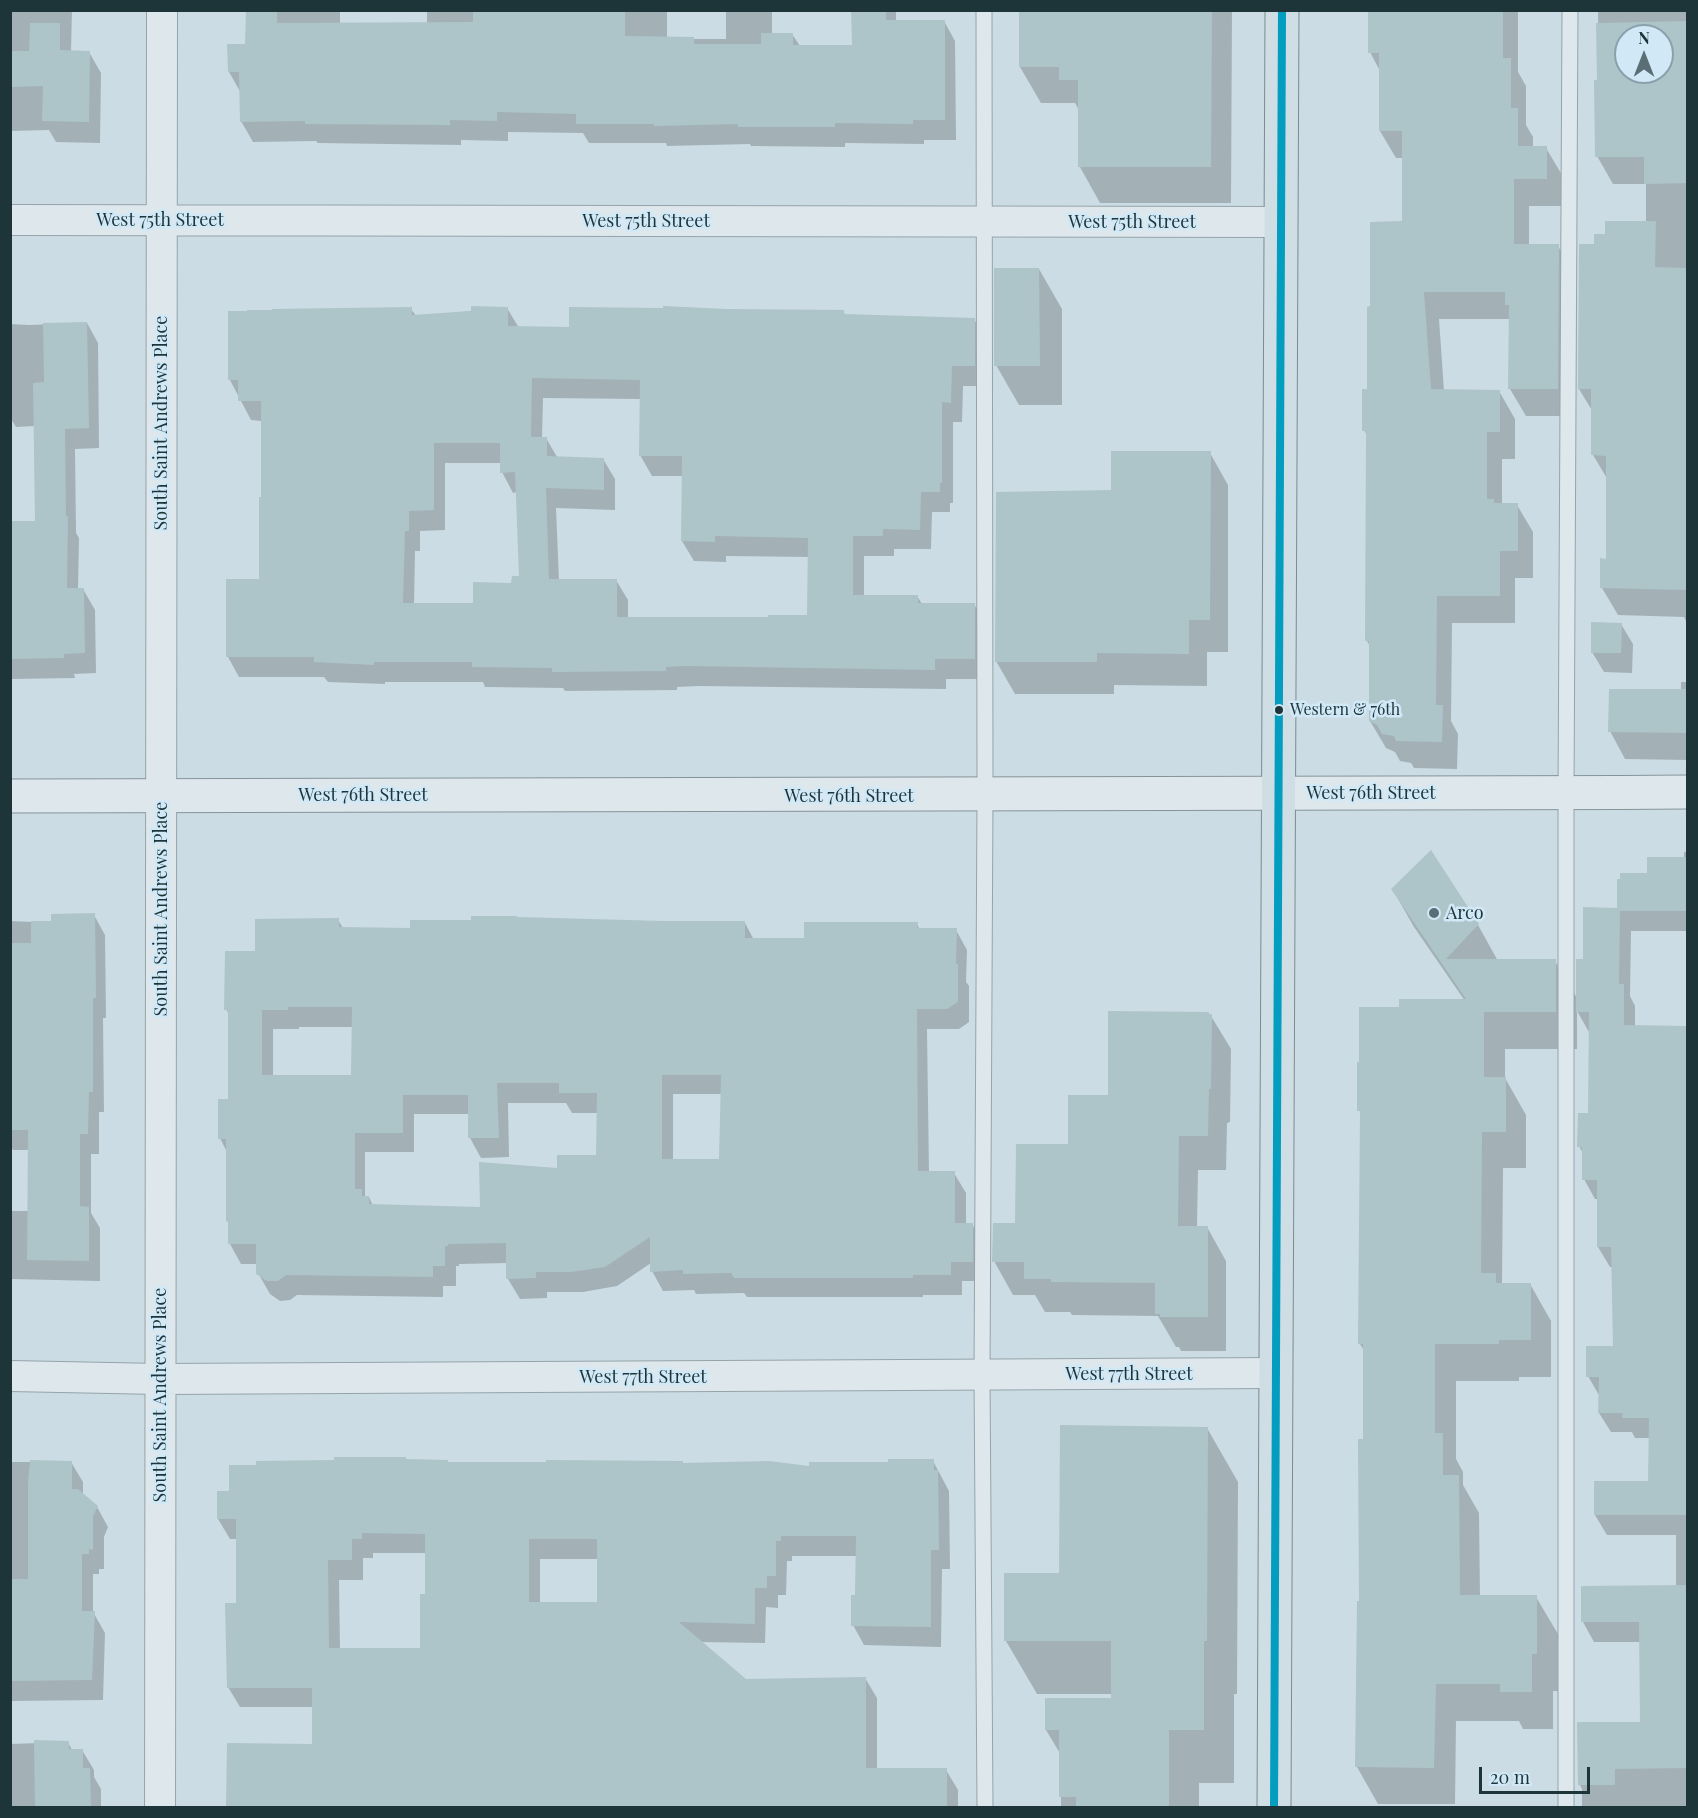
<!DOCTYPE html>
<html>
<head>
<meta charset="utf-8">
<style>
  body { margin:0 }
  #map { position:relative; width:1698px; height:1818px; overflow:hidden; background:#ccdce4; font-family:"Playfair Display",serif }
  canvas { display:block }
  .frame { position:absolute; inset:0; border:12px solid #1d3539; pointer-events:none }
  .north { position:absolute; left:1614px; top:24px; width:60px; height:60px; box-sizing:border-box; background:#d1e9f7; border:2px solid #89a1ab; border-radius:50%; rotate:0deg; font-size:16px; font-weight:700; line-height:24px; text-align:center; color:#1d3539 }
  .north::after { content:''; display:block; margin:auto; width:21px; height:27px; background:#5a6f75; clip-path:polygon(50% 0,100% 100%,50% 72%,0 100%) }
  .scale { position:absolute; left:1479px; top:1767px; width:111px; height:27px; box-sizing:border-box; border:3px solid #1d3539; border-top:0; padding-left:8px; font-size:18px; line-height:21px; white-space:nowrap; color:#1d3539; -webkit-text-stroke:4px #d1e9f7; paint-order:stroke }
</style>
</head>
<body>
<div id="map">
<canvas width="1698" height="1818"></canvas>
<div class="frame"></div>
<div class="north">N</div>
<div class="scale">20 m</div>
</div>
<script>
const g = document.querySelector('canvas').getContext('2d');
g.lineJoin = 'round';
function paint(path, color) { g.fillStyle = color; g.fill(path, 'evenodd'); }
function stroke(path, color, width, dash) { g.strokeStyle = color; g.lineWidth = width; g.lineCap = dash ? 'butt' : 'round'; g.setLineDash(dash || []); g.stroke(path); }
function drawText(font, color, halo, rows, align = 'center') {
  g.font = font + ' "Playfair Display",serif'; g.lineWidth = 5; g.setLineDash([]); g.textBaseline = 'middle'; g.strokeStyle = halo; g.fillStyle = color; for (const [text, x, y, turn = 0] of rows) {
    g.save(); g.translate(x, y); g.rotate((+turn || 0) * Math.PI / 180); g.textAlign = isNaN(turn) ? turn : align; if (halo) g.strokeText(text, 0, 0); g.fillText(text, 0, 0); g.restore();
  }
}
const shadow = new Path2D(`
  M10 10H72L71 52H89L101 73 100 143 56 142 49 130 10 131Z
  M247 10H340V25L427 24V10H667V39H726V10H772V34H792L800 46H853V10H896V21H944L955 41 956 140H924V144L845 143V147L751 146 750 144 667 146 666 143H589L583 133 508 132V141L461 140V145L318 143 316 141 253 142 241 121V93L229 72 247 45Z
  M1020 10H1232L1231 203H1100L1080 167V112L1075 103H1041L1020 67Z
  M1370 10H1518V72L1526 86V125L1533 137V148H1546L1562 175V206H1529V246H1558L1574 273 1573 416H1526L1510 389 1511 319H1439L1444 391H1499L1515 419V459H1502V505H1517L1533 532V578H1515V623H1452L1451 721 1458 734 1457 769 1414 768 1411 763 1400 761 1395 752 1386 748 1370 721 1371 648 1367 641 1368 437 1364 430 1368 391 1371 308 1403 222V158H1396L1380 131V71L1370 52Z
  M1598 10H1688V625L1684 617 1618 615 1602 588 1608 560V480L1593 455V412L1579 389 1596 246 1606 235 1646 222V184H1613L1597 156 1599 81ZM1626 36H1662V72H1626Z
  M1039 269 1062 309V405H1019L996 365Z
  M507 308 519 328 571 329 726 310 843 311 846 316 974 319 985 339V386H963L962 422H953V503H950V512H932L931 549H894V556H864V596H917L922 604H974L986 624V679H946V689L698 686 677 687V690L565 691 563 688 485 687 483 682H385V684L328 682 324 677H239L228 657 261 580 262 421 251 420 230 380 411 309 416 316ZM543 398 641 399 640 455 652 476H683L682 541 694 561 726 562V556L809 557V617L628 618V600L616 580 559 581 556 508 615 510V479L603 459 557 457 546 438H542ZM445 463H502V472L513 493 517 492 521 578 512 584 474 605H414L415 551H420V531L445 530Z
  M87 323 98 343 99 448 75 449 76 533 79 538 78 589H83L95 610 96 673 74 674 75 678 10 679V523L36 522 35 426 16 427 10 417V324L29 325Z
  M1210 453 1228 485V652H1207V686L1114 685V694H1015L996 661 1112 492Z
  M1621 624 1633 644 1632 673 1604 672 1592 652Z
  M1681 682H1688V760L1625 759 1610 731 1681 691Z
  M1684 852H1688V963L1687 931H1631L1630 996 1635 1006V1026L1688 1027V1808H1582V1789L1580 1785 1641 1724 1640 1642H1594L1583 1622 1676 1587V1535H1607L1595 1515 1649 1483 1650 1438H1635L1632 1432H1611L1599 1413 1600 1397 1588 1376 1614 1348 1613 1267H1610L1598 1247V1199H1595L1584 1179V1155L1579 1146 1589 1115 1591 1032H1589L1577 1011V1049H1505V1078L1526 1115V1168H1503L1502 1284H1530L1551 1321V1377H1519V1381H1456V1459L1463 1472V1485L1479 1513 1480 1597H1536L1558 1634V1691H1553V1729H1523L1519 1721H1456L1455 1804H1378L1357 1767 1365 1440V1352L1360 1344 1361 1114 1359 1110 1400 1008 1465 1001 1414 927 1393 890 1478 925 1498 961H1555L1577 998 1585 961 1619 910 1648 875 1684 858Z
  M94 915 105 935 106 1018H103L104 1112H99V1154H91V1213L100 1228V1281L10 1279V1211H29L30 1150H13L10 1146V921L53 923Z
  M517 919 745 923 754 940H805L917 924 920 930H956L967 950 966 982 969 986V1022L959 1029H927L929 1173H954L966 1193V1224H972L984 1244V1281H962V1295H923V1297H747L744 1293 696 1294 694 1290 663 1291 652 1271 651 1263 617 1286 583 1292H547V1298L520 1299 508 1279V1263L459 1264V1266H456V1286H443V1297L297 1295 290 1300 280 1301 270 1294 258 1273V1264H241L230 1244V1225L227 1221V1152L220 1138 230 1101V1016L226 1009 257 952 338 920 343 928 411 930ZM299 1027H353V1077H273V1029H299ZM673 1094H722L721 1161H673ZM508 1103H566L572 1113H599L598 1156 559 1169 481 1209 373 1206 369 1197H365V1152H414V1114H470V1138L481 1158 509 1157Z
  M1211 1016 1231 1049 1230 1122 1227 1123 1226 1170H1198L1197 1227H1207L1226 1261V1351H1181L1179 1347H1176L1158 1316 1072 1315 1070 1312H1045L1035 1295H1013L994 1261 1016 1224 1070 1146 1110 1097Z
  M1207 1428 1238 1482 1237 1694H1234V1783H1199V1808H1061V1755L1046 1730 1113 1699V1694H1037L1006 1641 1060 1575Z
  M407 1461 449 1464H684L811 1468 933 1461 949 1491 950 1569H942L941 1647 864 1645 853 1625 857 1596 858 1556H792V1561H787L786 1595H778V1608L766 1607 765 1643 699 1642 745 1681 865 1678 877 1698V1770H946L958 1790V1808H227L314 1745 313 1707H240L228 1687 237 1605V1539H230L218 1519 231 1493ZM373 1553H427V1595L422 1650H340L339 1580H363V1558H373ZM540 1559H598V1604H540Z
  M10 1462H71L83 1482V1495L97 1507 108 1527 104 1537V1569H99V1574H93V1612L105 1633 103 1700 10 1701Z
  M68 1742 72 1750H82L94 1770V1777L101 1789V1808H10V1744Z`);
const building = new Path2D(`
  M246 10H277V23L473 22V10H625V36L694 37V44H761V33H793V45H852L851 10H886V20H945V120H913V124L835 123V127H738V124L654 126V124H576V114L497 112V121L450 120V125L305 124V121L240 122 239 72H228L227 44H245Z
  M1019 10H1212L1211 167H1078V80H1059V67H1019Z
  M1368 10H1503V58H1511V108H1518V146H1547V179H1514V244H1559L1558 389H1508L1509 305H1505V292H1424L1431 389 1500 390V432H1487V499H1494V503H1518V551H1500V596H1437L1436 705H1443L1442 742 1396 741 1394 736 1382 734 1377 725 1369 721V641H1365L1366 431H1362V389H1367V307L1370 306V222L1402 221V131H1379V53H1368Z
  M1688 21V183L1644 184V157H1595L1594 80H1597L1596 23ZM1626 36H1662V72H1626Z
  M30 23H60V50L90 51 89 122 42 121 43 86 10 87V51H29Z
  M1605 221H1656L1655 267 1688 268V590L1600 588V558L1606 559V456L1591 455V389H1578L1579 244H1594V234H1605Z
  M994 268H1039L1040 366H994Z
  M471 306 508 307V326L569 327V307L663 308V306L726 309 844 310V314L975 318V366H952L951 403 942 402V483H940V492H921L920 530 883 529V536H853V595H918V603H975V659H935V670L685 666 666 667V671L552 672V668L472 667V662H374V665L314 662V657H226V579H259V497H261V401H238V380H228V311H247V310H272V309L412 307V315L471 311ZM532 378 640 380 639 456H682L681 541 715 542V536L808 538 807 615H768V617H617V579H549L546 488 604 490V458L547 456V437H531ZM434 443H500V473L515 472 519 576H512L511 583 473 582V603H403L405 531H409V511L434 510Z
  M87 322 89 428 65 429 66 516H68L67 588H84L85 653 64 654V658L10 659V521H35L33 383 44 382 43 323Z
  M1111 451H1211L1210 620H1189V654L1097 653V662H995L996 492 1111 490Z
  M1591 622 1622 623 1621 653H1591Z
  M1609 689H1688V733L1608 732Z
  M1431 850 1479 924 1446 959H1556V1012H1484V1077H1506V1132H1482L1481 1273H1496V1283H1531V1340H1499V1344H1435V1433H1443V1475H1459L1460 1595H1537V1654H1532V1692H1500V1684H1436L1434 1768 1355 1767 1357 1601H1359L1358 1439H1363V1344H1358L1360 1111H1357V1062H1359V1007H1399V999H1466L1391 889Z
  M1647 857H1688V911H1620L1619 984H1624V1025L1688 1026V1515H1594V1481H1648L1649 1418H1622L1623 1413H1598L1599 1377H1586V1346H1613L1611 1247H1597V1180H1582V1147H1577L1578 1113H1588L1589 1012H1576V959H1583V907L1617 908V879H1620V873H1647Z
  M95 913 96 998H93V1092H89L88 1134H80V1206L89 1207V1261L27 1260 28 1130H10V943H31V921H51V914Z
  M471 916H517V917L664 921H745V938H804V922H918L917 928H957L956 964H958V1002L947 1009H917L918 1171H955V1223H973V1262H951V1275H913V1278H734L731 1273 683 1274V1270L650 1272V1237L605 1267 571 1272H536V1278L506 1279V1243L448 1244V1246H445V1266H433V1277L286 1275 278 1281H267L256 1274V1244H228V1221H226V1139H218V1099H228V1010H224L225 951H255V919L339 918V927L410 928V920H471ZM288 1007H352L351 1075H262V1010H288ZM662 1075H721L719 1159H662ZM497 1083H559V1093H597L596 1155H557V1168L479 1162 480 1207 369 1204V1196H362V1189H355V1133H403V1095H468V1138H499Z
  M1108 1011 1209 1012V1014H1212L1211 1089H1209L1208 1136H1179L1178 1226H1208V1317H1160V1314H1155V1283L1051 1282V1279H1024V1262H992L993 1223H1015L1016 1144H1068V1095H1108Z
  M1060 1425 1208 1427 1207 1641H1204V1730H1169V1808H1076V1797H1059V1730H1045V1698H1111V1641H1004V1573H1059Z
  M334 1457H406V1459L448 1460V1462H546V1460L683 1461V1463L769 1461 809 1466V1462H888V1459H934V1470H938L939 1550H931V1627L851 1626V1595H855L856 1536H781V1541H776V1576H767V1588H755V1624L679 1622 746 1679 866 1677V1768H947V1808H226L227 1743 312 1744V1688H227L225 1603H236V1519H217V1491H229V1465H256V1461L334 1460ZM362 1533 425 1534V1594H420V1648H329L328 1560H352V1539H362ZM529 1539H597V1602H529Z
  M30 1460 72 1461V1489H78L98 1506 93 1516V1550L89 1549V1554H82V1611H95L92 1680 10 1681V1579H28V1482Z
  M1688 1585V1768L1615 1769V1785H1578L1577 1722H1640L1639 1622H1581V1586Z
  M34 1740 69 1741V1749H83V1768H90L91 1808H35Z`);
const lane = new Path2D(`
  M984 10 985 796 982 1375 985 1808
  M1566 1808V793L1570 10`);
const street = new Path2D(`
  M10 220 1281 222
  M10 1376 160 1379 1276 1373
  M160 1808 162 10`);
const secondary = new Path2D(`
  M10 796C570 793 1129 796 1688 792`);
const primary = new Path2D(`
  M1274 1808 1282 10`);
const bus1 = new Path2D(`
  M1274 1808 1282 10`);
const markers = [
  [1279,710,5,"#1d3539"],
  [1434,913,6,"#5a6f75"]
];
const busNames = [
  ["Western & 76th",1290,710]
];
const streetNames = [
  ["West 75th Street",160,220],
  ["West 75th Street",646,221],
  ["West 75th Street",1132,222],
  ["South Saint Andrews Place",161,423,-90],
  ["West 76th Street",1371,793],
  ["West 76th Street",363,795],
  ["West 76th Street",849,796],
  ["South Saint Andrews Place",161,909,-90],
  ["West 77th Street",1129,1374],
  ["West 77th Street",643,1377],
  ["South Saint Andrews Place",160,1395,-90]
];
const poiNames = [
  ["Arco",1446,913]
];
paint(shadow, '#0003');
paint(building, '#adc4c8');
stroke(lane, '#95a4aa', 17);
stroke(street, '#95a4aa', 32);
stroke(secondary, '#859499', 35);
stroke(primary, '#7c8b8f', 35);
stroke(lane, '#dee7ec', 15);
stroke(street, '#dee7ec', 30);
stroke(secondary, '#dee7ec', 33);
stroke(primary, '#cfdde5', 33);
stroke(bus1, '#039dbf', 8);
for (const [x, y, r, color] of markers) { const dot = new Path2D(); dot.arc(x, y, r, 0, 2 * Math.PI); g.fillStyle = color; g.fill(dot); stroke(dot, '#d1e9f7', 2); }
drawText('16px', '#1d3539', '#d1e9f7', busNames, 'left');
drawText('18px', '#1d3539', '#d1e9f7', streetNames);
drawText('18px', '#1d3539', '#d1e9f7', poiNames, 'left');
</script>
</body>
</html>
